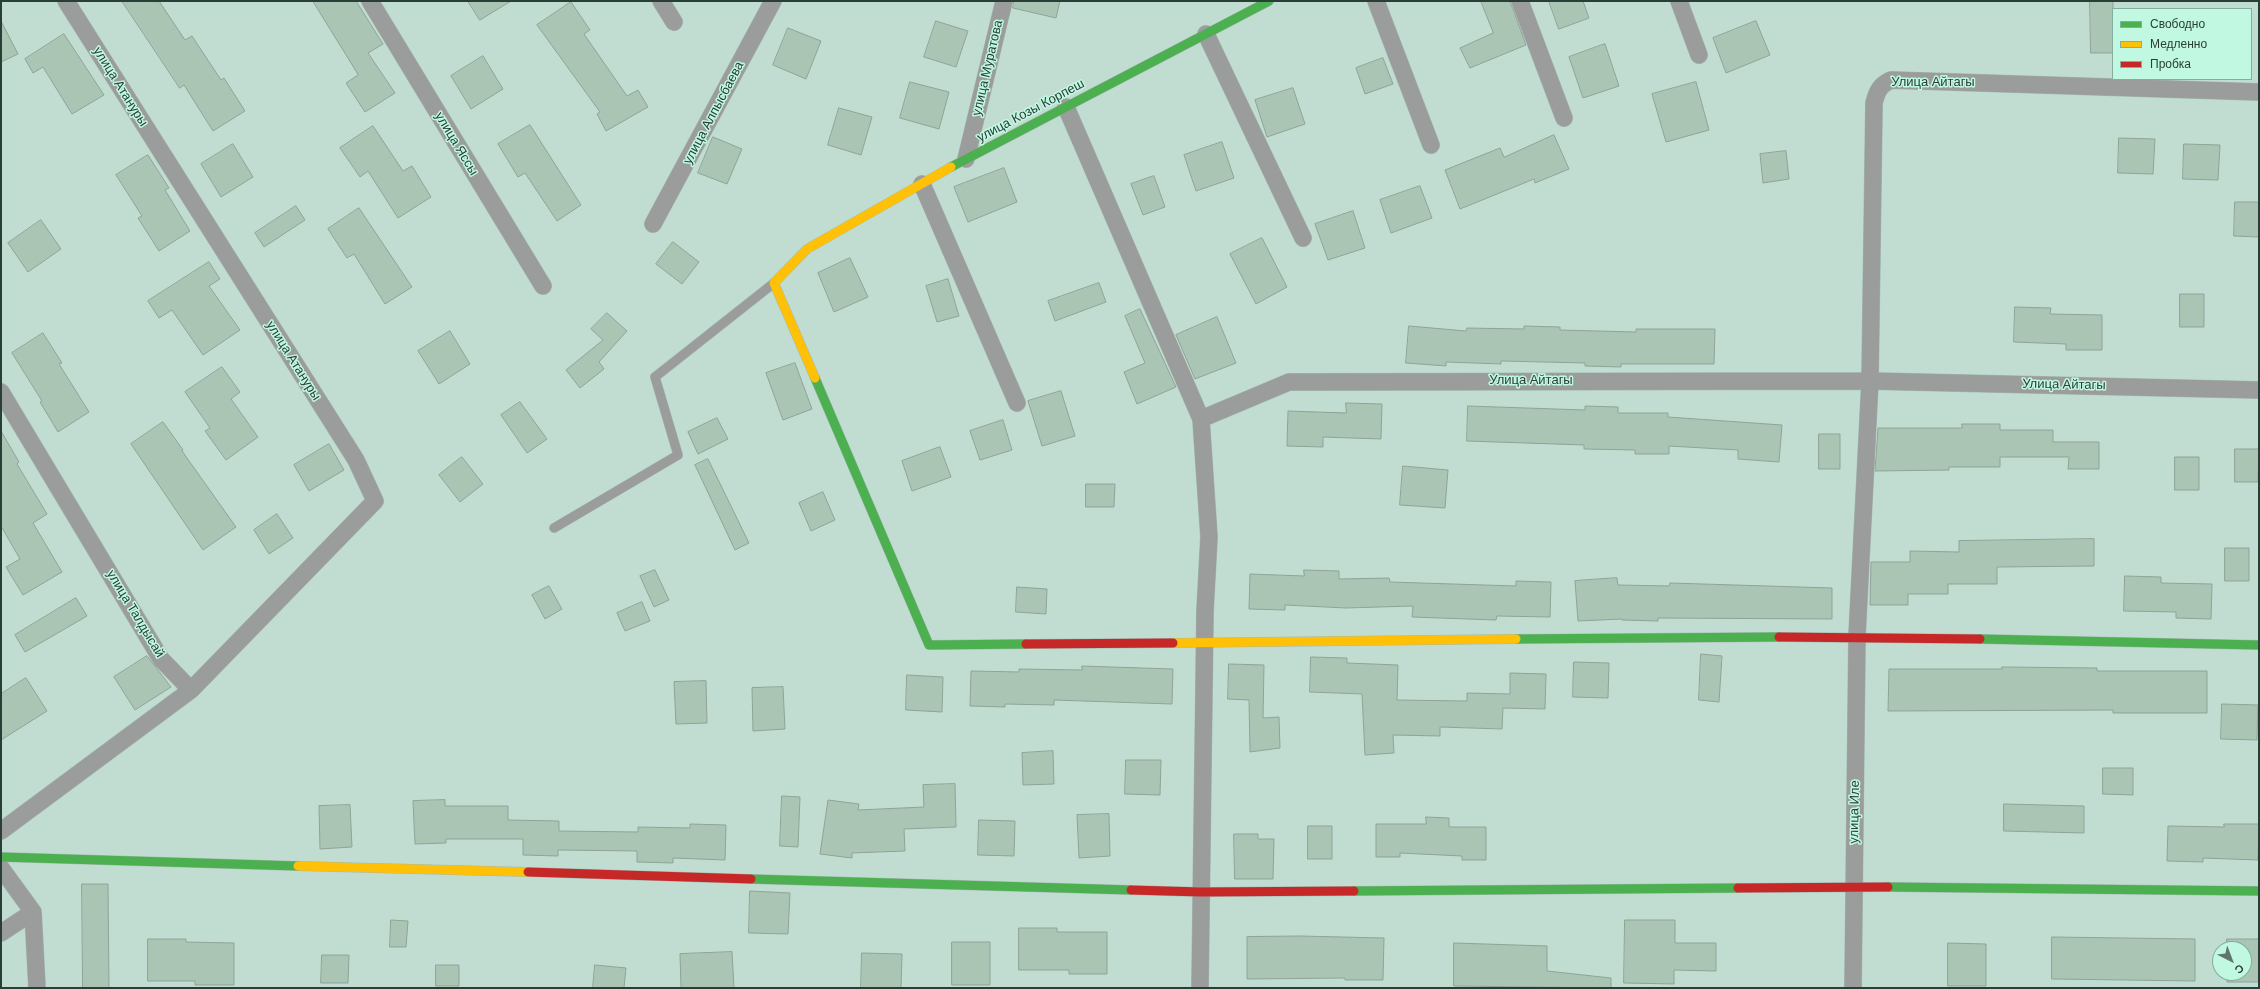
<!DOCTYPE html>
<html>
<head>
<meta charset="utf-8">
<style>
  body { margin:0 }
  #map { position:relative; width:2260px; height:989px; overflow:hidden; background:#c1ddd2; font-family:"DM Sans",sans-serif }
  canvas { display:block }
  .frame { position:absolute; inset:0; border:2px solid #283e36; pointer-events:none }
  .legend { position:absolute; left:2112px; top:8px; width:140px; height:72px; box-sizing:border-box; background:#c1f8e2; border:1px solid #84ae9d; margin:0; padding:5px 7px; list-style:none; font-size:12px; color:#283e36 }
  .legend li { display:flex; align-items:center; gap:8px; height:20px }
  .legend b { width:20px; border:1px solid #84ae9d }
  .north { position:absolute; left:2212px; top:941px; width:40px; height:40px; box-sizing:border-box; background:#c1f8e2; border:1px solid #84ae9d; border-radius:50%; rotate:138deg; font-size:11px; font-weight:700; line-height:16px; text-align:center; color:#283e36 }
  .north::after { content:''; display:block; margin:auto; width:14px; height:18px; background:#5e766d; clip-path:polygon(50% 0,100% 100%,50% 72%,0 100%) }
</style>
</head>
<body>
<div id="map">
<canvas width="2260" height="989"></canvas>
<div class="frame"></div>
<ul class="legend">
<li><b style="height:5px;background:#4caf50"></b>Свободно</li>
<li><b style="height:5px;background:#ffc107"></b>Медленно</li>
<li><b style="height:5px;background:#c62828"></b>Пробка</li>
</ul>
<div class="north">С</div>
</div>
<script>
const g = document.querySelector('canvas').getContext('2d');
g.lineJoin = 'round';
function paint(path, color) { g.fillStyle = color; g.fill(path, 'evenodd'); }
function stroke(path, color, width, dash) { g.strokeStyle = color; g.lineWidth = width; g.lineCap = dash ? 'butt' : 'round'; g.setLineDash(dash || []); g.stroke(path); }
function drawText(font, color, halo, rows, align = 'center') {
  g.font = font + ' "DM Sans",sans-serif'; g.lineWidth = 3; g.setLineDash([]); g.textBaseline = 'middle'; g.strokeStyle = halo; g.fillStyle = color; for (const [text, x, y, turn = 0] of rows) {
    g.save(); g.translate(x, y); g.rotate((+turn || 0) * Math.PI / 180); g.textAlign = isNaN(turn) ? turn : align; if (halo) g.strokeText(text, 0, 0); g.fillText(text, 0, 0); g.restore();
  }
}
const building = new Path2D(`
  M122 1H159L185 40 192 36 221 80 224 78 245 111 213 131 184 85 180 88Z
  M313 1H356L383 44 368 53 395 93 365 112 346 83 358 75Z
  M468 1H511L480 20Z
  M1014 1H1060L1056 18 1013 8Z
  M1481 1H1510L1526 45 1470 68 1460 48 1493 33Z
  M1549 1H1583L1589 18 1559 29Z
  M2090 1H2113V53H2091Z
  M571 2 590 30 584 34 627 96 638 90 648 107 606 131 597 114 600 112 537 25Z
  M1 21 18 54 1 62Z
  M936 21 968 31 956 67 924 57Z
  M1756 21 1770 55 1726 73 1713 38Z
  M788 28 821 41 806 79 773 65Z
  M64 34 104 95 72 114 43 67 33 73 25 59Z
  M1605 44 1619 86 1583 98 1569 57Z
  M483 56 503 89 471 109 451 76Z
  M1383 58 1393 84 1365 94 1356 68Z
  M910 82 949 92 939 129 900 118Z
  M1696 82 1709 130 1666 142 1652 94Z
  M1293 88 1305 124 1267 137 1255 100Z
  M839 108 872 117 861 155 828 145Z
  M530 125 581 205 557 221 525 173 518 177 498 144Z
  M373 126 403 171 412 166 431 197 398 218 368 171 360 177 340 148Z
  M1554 135 1569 169 1535 183 1534 179 1460 209 1445 170 1500 148 1504 157Z
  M713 137 742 149 727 184 698 173Z
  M2119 138 2155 139 2153 174 2118 173Z
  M1222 142 1234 178 1196 191 1184 155Z
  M233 144 253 177 221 197 201 164Z
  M2184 144 2220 145 2218 180 2183 179Z
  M1786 151 1789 179 1763 183 1760 154Z
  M148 155 169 188 165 190 190 231 159 251 138 218 142 216 116 175Z
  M1004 168 1017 202 968 222 954 187Z
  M1154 176 1165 207 1143 215 1131 184Z
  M1420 186 1432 218 1391 233 1380 200Z
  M2235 202H2259V237L2234 236Z
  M296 206 305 220 264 247 255 233Z
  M359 208 412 287 385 304 354 254 347 258 328 229Z
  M1353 211 1365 248 1328 260 1315 224Z
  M41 220 61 249 28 272 8 243Z
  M1262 238 1287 287 1256 304 1230 254Z
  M673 242 699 262 682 284 656 264Z
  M850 258 868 297 834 312 818 273Z
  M209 262 220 279 209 286 240 330 203 355 172 310 159 318 148 301Z
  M948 279 959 316 937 322 926 286Z
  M1099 283 1106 302 1055 321 1048 301Z
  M2180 294H2204V327H2180Z
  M2015 307 2051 308 2050 314 2102 315V350H2066V344L2014 342Z
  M1140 309 1176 387 1137 404 1124 372 1145 363 1125 316Z
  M607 313 627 331 599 362 604 369 580 388 566 370 603 340 591 329Z
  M1217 317 1236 363 1195 379 1176 335Z
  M1409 326 1466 331 1467 328 1524 329V326L1560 327V330L1636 332V329H1715L1714 364H1621V367L1585 366V363L1501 361V364L1446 362V366L1406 363Z
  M450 331 470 364 439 384 418 351Z
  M43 333 62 363 59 364 89 412 58 432 40 402 42 401 12 353Z
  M795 363 812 409 783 420 766 373Z
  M222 367 240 392 231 399 258 437 226 460 205 431 210 428 185 392Z
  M1061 391 1075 436 1042 446 1028 401Z
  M520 402 547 439 527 453 501 415Z
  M1346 403 1382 404 1381 439 1323 437V447L1287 446 1288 411 1346 413Z
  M1468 406 1585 410V406L1618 407V413H1668V417L1782 425 1779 462 1738 459V450L1669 446V454H1635V450L1584 449V445L1467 441Z
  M717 418 728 439 698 454 688 432Z
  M1003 420 1012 450 980 460 970 431Z
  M163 422 183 450 182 451 236 527 203 550 131 444Z
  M1962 424H2000V430H2053V442H2099V469H2068L2069 457H2000V467H1949V470L1875 471 1878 428H1962Z
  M1 431 19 462 17 464 47 514 33 523 62 572 23 595 6 567 20 559 1 526Z
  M1819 434H1840V469H1819Z
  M329 444 344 470 309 491 294 465Z
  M940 447 951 477 912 491 902 461Z
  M2235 449H2259L2258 482H2235Z
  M462 457 483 484 460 502 439 475Z
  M2175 457H2199V490H2175Z
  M708 459 749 543 735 550 695 465Z
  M1403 466 1448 470 1445 508 1400 505Z
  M1086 484H1115L1114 507H1086Z
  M823 492 835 520 811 531 799 503Z
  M277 514 293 538 269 554 254 530Z
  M2094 539V566L1997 567V584H1948V594H1908V605H1870L1871 562H1910V551L1959 552V541Z
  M2225 548H2249V581H2225Z
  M655 570 669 600 654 607 640 576Z
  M1304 570 1339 571V579L1389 578 1390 582 1516 586V581L1551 582 1550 617 1497 616 1496 620 1412 617 1413 606 1346 608 1285 605V610L1249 609 1250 574 1304 576Z
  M2125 576 2161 577V583L2212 584 2211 619 2176 618V612L2124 611Z
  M1617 578 1618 585 1669 586 1670 583 1832 588V619L1658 618V621L1622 620V619L1578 621 1575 581Z
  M549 586 562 609 545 619 532 595Z
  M1017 587 1047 589 1046 614 1016 612Z
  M76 598 87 616 25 652 15 635Z
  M642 602 650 621 625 631 617 613Z
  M1701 654 1722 656 1719 702 1699 700Z
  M147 656 171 687 135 710 114 677Z
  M1311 657 1347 658V663L1398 665 1397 700 1467 701V693L1510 694V673L1546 674 1545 709 1503 708 1502 729 1440 727V736L1393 735 1394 753 1365 755 1362 694 1310 692Z
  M1574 662 1609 663 1608 698 1573 697Z
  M1229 664 1264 665 1263 718 1279 717 1280 748 1250 752 1249 700 1228 699Z
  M1082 666 1173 669 1172 704 1054 700V705L1005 704V707L970 706 971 671 1019 672V669L1082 670Z
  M2002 667 2097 668V671H2207V713H2113V710L1888 711 1889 669H2002Z
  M907 675 943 677 942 712 906 710Z
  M26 678 47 711 1 740V694Z
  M706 681 707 723 676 724 674 682Z
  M783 687 785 729 753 731 752 688Z
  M2222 704 2258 705 2257 740 2221 739Z
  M1053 751 1054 784 1023 785 1022 753Z
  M1126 760H1161L1160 795 1125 794Z
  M2103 768H2133V795L2103 794Z
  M955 784 956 827 904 829 905 851 852 853V858L820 854 828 800 859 804 858 810 924 807 923 785Z
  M782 796 800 797 798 847 780 846Z
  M445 800V806H508V820L559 821V831L638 832V827L690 828V824L726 825 725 860 673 858V863L637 862V851L558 850V856L523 855V839H446V843L415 844 413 801Z
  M2004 804 2084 806V833L2004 831Z
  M350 805 352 847 320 849 319 806Z
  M1109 814 1110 856 1079 858 1077 815Z
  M1426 817 1449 818V827H1486V860H1462V856L1400 853V857H1376V824H1426Z
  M979 820 1015 821 1014 856 978 855Z
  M2224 824H2259L2258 860 2203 858V862L2167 861 2168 826 2224 827Z
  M1308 826H1332V859H1308Z
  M1234 834H1258V839H1274L1273 879H1235Z
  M82 884H108L109 988H83Z
  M750 891 790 893 788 934 749 933Z
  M391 920 408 921 406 947H390Z
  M1625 920H1675V943H1716V971L1674 970V984L1624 983Z
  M1019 928H1057V932H1107V974H1069V970H1019Z
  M1300 936 1384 938 1383 980H1345V978L1247 979V937Z
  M2052 937 2195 939V981L2052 979Z
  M148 939H186V942L234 943V985H195V981H148Z
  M2227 939H2259V982H2227V973H2244V949H2227Z
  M952 942H990V985H952Z
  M1454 943 1547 946V971L1611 978V988L1454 986Z
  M1948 943 1986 944V986H1948Z
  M732 952 734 988H681L680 954Z
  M862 953 902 954 901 988H861Z
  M322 955H349L348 983H321Z
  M436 965H459V986H436Z
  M595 965 626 968 624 988H593Z`);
const lane = new Path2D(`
  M554 528 678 455 655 377 774 283`);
const street = new Path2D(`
  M66 1 356 460 375 501 191 690
  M370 1 543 286
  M661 1 674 22
  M1376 1 1431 145
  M1520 1 1564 118
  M1679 1 1699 55
  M1206 34 1303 238
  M1066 107 1201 419 1209 537 1205 611 1200 988
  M966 159 1004 1
  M922 184 1017 403
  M653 224 773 1
  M1 392 161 659 191 690 1 831
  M1201 419 1289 382 1870 381 2259 390
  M1 868 33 912 37 988
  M1 933 33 912
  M1853 988 1857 636 1870 381 1874 103C1877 91 1880 85 1891 80L2259 92`);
const fast = new Path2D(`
  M951 167 1269 1
  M815 378 929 645 1026 644
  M1516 639 1779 637
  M1980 639 2259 645
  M1 857 298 866
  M751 879 1131 890
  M1888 887 2259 891
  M1354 891 1738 888`);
const slow = new Path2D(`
  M815 378 774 283 807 249 951 167
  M1173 643 1516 639
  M298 866 528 872`);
const jam = new Path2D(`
  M1779 637 1980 639
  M1026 644 1173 643
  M528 872 751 879
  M1738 888 1888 887
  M1131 890 1201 892 1354 891`);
const streetNames = [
  ["улица Муратова",988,68,-77],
  ["Улица Айтагы",1933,83],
  ["улица Атануры",120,87,58],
  ["улица Козы Корпеш",1031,111,-28],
  ["улица Алпысбаева",714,113,-62],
  ["улица Яссы",456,144,59],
  ["улица Атануры",293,361,58],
  ["Улица Айтагы",1531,381],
  ["Улица Айтагы",2064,385,1],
  ["улица Талдысай",135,614,59],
  ["улица Иле",1855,812,-89]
];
paint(building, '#aac5b4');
stroke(building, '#8fa398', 1);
stroke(lane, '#a5bbb2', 10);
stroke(street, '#a5bbb2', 18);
stroke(fast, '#a5bbb2', 10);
stroke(slow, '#a5bbb2', 10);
stroke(jam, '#a5bbb2', 10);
stroke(lane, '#9b9d9c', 9);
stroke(street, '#9b9d9c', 17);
stroke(fast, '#4caf50', 9);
stroke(slow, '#ffc107', 9);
stroke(jam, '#c62828', 9);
drawText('13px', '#283e36', '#c1f8e2', streetNames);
</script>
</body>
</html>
